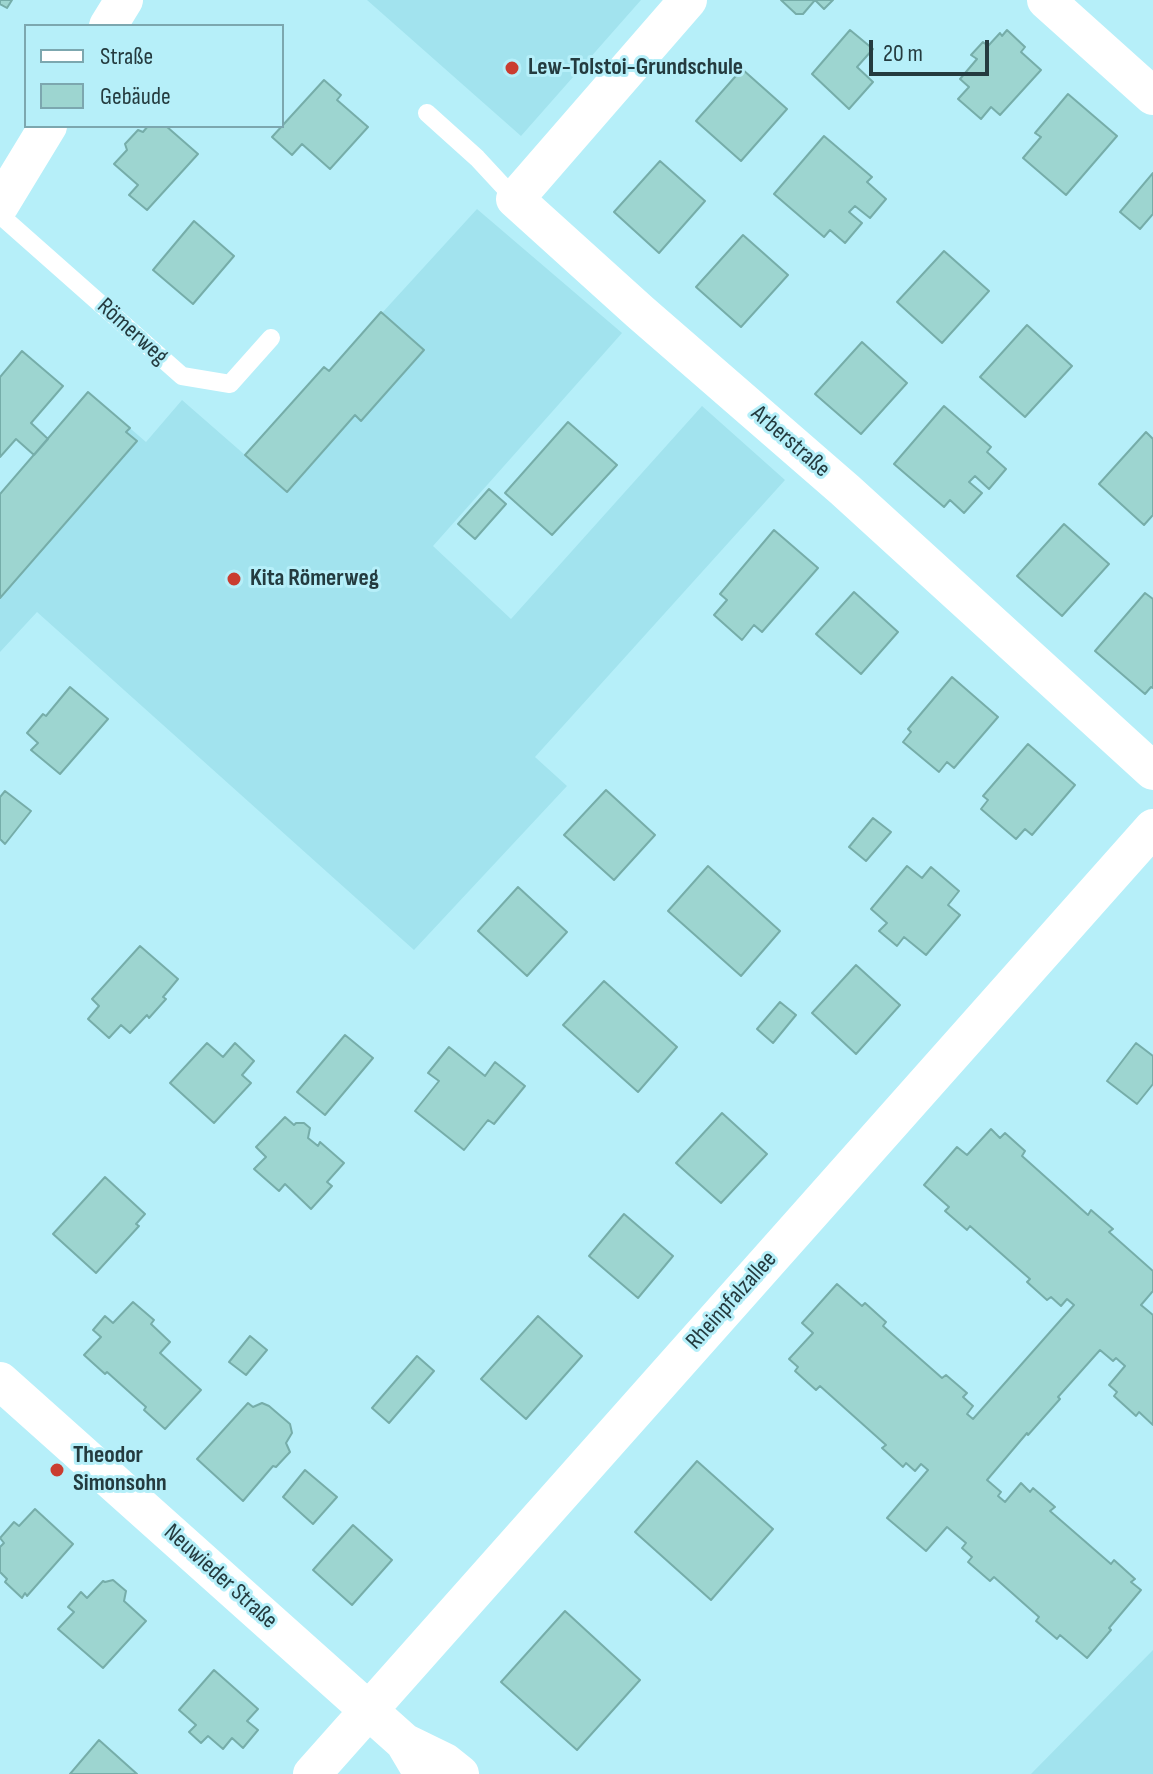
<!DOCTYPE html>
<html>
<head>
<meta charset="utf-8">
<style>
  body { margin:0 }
  #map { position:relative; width:1153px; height:1774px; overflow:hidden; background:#b6eff9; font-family:"Sofia Sans Condensed",sans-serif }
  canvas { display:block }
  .legend { position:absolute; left:24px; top:24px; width:260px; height:104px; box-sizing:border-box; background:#b6eff9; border:2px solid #7ca7af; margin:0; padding:10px 14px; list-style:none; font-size:24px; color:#243b3f }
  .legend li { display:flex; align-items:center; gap:16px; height:40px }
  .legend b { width:40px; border:2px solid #7ca7af }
  .scale { position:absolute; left:869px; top:40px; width:120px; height:36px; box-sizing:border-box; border:4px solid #243b3f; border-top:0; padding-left:10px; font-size:24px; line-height:28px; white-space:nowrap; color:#243b3f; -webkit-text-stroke:6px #b6eff9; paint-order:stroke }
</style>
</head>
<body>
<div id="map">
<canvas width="1153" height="1774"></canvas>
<ul class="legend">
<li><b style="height:10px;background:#fff"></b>Straße</li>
<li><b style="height:22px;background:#9dd5d0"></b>Gebäude</li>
</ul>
<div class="scale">20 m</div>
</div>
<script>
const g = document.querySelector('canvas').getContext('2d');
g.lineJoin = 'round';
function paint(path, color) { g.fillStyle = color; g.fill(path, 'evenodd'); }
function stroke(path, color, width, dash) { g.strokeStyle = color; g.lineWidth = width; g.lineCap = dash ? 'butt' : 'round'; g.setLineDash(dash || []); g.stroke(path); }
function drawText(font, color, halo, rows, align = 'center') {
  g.font = font + ' "Sofia Sans Condensed",sans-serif'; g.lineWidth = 6; g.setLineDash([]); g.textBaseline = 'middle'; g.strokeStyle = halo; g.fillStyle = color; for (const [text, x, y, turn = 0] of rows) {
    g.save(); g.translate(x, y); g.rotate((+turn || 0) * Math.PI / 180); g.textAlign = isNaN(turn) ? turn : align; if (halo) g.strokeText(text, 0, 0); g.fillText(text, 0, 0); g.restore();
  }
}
const built = new Path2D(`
  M367 0H641L521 136Z
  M477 209 622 333 433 546 511 619 702 406 785 480 535 757 567 786 414 950 37 612 0 652V494L88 392 146 442 182 400 245 455 324 367 329 371Z
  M1153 1650V1774H1031Z`);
const building = new Path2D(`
  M0 0H12L7 8 0 4Z
  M781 0H833L824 9 815 0 803 14H796Z
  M850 30 873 49 857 67 873 82 849 109 812 74Z
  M1007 30 1025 47 1021 52 1041 70 1000 115 991 107 981 119 958 99 969 87 960 79 977 59 971 55 983 42 988 46 1000 33 1002 36Z
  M742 69 787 109 741 161 696 121Z
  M324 80 341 95 337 100 368 127 330 169 302 144 292 155 272 137Z
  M1068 94 1117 136 1066 195 1023 158 1041 137 1035 133Z
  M148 126H166L198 154 147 210 129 195 138 185 114 164 127 150 125 144 138 130 143 132Z
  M824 136 872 177 867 182 886 199 870 218 855 206 849 212 862 223 845 243 830 230 824 237 774 194Z
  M660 161 705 201 659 253 614 212Z
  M1153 173V214L1140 229 1120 212Z
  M194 221 234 256 193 304 153 270Z
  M743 235 788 275 741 327 696 287Z
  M944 251 989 291 942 343 897 302Z
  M381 312 424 350 361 421 355 415 287 492 245 455 324 367 329 371Z
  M1027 325 1072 366 1025 417 980 377Z
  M862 342 907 383 861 434 815 394Z
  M22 351 63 386 31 423 48 439 34 455 16 439 0 457V377Z
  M88 392 130 428 126 432 137 441 0 598V494Z
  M944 406 991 447 987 452 1006 469 989 489 975 476 969 482 982 493 964 513 950 500 944 507 894 464Z
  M568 422 617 465 552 535 505 493Z
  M1146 432 1153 439V515L1144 525 1099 484Z
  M489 489 506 504 475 539 458 524Z
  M1064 524 1109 564 1062 616 1017 576Z
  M774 530 818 568 762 632 754 625 742 640 714 615 727 600 720 594Z
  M854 592 898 632 861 674 816 634Z
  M1145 593 1153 599V688L1151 687 1145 694 1095 651Z
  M952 677 998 717 954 768 947 762 939 772 903 742 911 732 908 729Z
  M70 687 108 719 60 774 31 750 38 743 27 733 43 714 46 716Z
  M1028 744 1075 785 1032 835 1025 829 1016 839 981 809 988 800 983 796Z
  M606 790 655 835 614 880 564 835Z
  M5 791 31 811 5 844 0 839V797Z
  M873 818 891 832 866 861 849 847Z
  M708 866 780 931 741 976 668 911Z
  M907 866 922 878 931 867 959 891 948 905 960 915 926 955 904 937 897 946 879 931 887 923 871 909Z
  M518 887 567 932 527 976 478 931Z
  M140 946 178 979 163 997 166 999 149 1018 147 1015 130 1033 121 1025 109 1038 88 1019 99 1006 92 999Z
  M856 965 900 1005 856 1054 812 1013Z
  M604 981 677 1047 638 1092 563 1025Z
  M780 1002 796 1015 773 1043 757 1029Z
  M345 1035 373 1058 325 1115 297 1092Z
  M207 1043 223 1057 235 1043 254 1061 242 1075 251 1083 214 1123 170 1083Z
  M1136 1043 1153 1056V1084L1137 1104 1107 1081Z
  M449 1047 485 1076 495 1062 525 1086 494 1124 488 1120 464 1150 415 1111 439 1081 428 1073Z
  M722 1113 767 1154 721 1203 676 1163Z
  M285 1117 294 1125 296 1123H304L310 1128 308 1138 318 1146 320 1142 344 1163 327 1182 332 1186 311 1209 285 1184 279 1191 254 1169 266 1157 256 1147Z
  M991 1129 1000 1138 1005 1133 1025 1151 1022 1156 1088 1215 1091 1210 1113 1229 1109 1232 1153 1271V1291L1141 1305 1153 1315V1425L1139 1412 1136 1416 1114 1396 1117 1392 1109 1385 1125 1366 1116 1358 1113 1361 1100 1350 1058 1397 1060 1399 1028 1435 1027 1433 987 1480 1001 1492 998 1496 1005 1502 1021 1483 1030 1492 1033 1488 1055 1507 1050 1511 1111 1564 1114 1560 1135 1579 1131 1582 1141 1590 1109 1628 1111 1630 1087 1658 1060 1635 1057 1639 1036 1621 1039 1617 994 1577 990 1581 968 1562 972 1557 962 1548 966 1543 947 1527 926 1551 887 1518 928 1470 921 1464 915 1471 906 1463 903 1467 882 1448 886 1445 820 1386 816 1390 795 1371 798 1367 789 1359 813 1333 802 1323 837 1284 862 1306 865 1303 886 1322 883 1326 942 1378 946 1375 967 1393 963 1397 973 1406 967 1414 973 1419 1074 1305 1067 1299 1061 1306 1051 1297 1047 1300 1027 1282 1030 1279 970 1226 967 1230 945 1211 949 1207 924 1185 957 1147 967 1155Z
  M105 1177 145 1214 136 1224 139 1226 96 1273 53 1234Z
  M624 1214 673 1256 638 1298 589 1256Z
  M133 1302 154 1320 151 1324 170 1342 160 1353 201 1390 165 1429 144 1410 146 1407 107 1372 105 1374 84 1355 101 1337 93 1330 105 1316 113 1323Z
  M538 1316 582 1356 526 1419 481 1379Z
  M250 1336 267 1350 246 1375 229 1362Z
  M417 1356 434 1371 389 1423 372 1408Z
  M248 1403 253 1407 262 1403 269 1406 290 1424 292 1433 286 1443 290 1452 276 1467 273 1466 243 1501 197 1459Z
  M697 1461 773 1529 711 1600 635 1532Z
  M305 1470 337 1497 313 1524 283 1497Z
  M35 1509 73 1544 27 1596 25 1593 22 1598 5 1582 7 1579 0 1572V1547L4 1543 0 1538 14 1522 19 1526Z
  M353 1525 392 1560 352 1605 313 1570Z
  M113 1580 126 1591 124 1601 146 1621 103 1668 58 1629 74 1612 68 1607 81 1592 87 1598 103 1581 105 1582Z
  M565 1611 640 1680 577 1750 501 1682Z
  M214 1670 258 1709 247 1721 258 1730 243 1748 232 1738 223 1749 208 1736 201 1743 189 1732 196 1725 179 1710Z
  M99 1740 137 1774H70Z`);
const service = new Path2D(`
  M427 113 477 158 515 199
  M0 215 182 376 230 384 271 338`);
const minor = new Path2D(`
  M688 0 515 199 640 312 845 490 1153 771
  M1046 0 1153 96
  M108 26 124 0
  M0 205 48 126
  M0 1381 404 1742 423 1774
  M404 1742 445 1762 460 1774
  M312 1774 1153 828`);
const markers = [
  [512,68,8,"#ca3d30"],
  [234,579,8,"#ca3d30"],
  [57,1470,8,"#ca3d30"]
];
const poiNames = [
  ["Lew-Tolstoi-Grundschule",528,68],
  ["Kita Römerweg",250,579],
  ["Theodor",73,1456],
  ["Simonsohn",73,1484]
];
const streetNames = [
  ["Römerweg",132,332,42],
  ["Arberstraße",790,442,41],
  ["Rheinpfalzallee",732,1301,-48],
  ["Neuwieder Straße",220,1577,42]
];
paint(built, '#a2e3ee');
paint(building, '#9dd5d0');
stroke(building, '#76ada9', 2);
stroke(service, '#fff', 18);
stroke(minor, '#fff', 38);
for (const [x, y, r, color] of markers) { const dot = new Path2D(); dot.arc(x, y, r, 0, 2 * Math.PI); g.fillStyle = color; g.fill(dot); stroke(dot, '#b6eff9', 3); }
drawText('bold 24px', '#243b3f', '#b6eff9', poiNames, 'left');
drawText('24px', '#243b3f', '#b6eff9', streetNames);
</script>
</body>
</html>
